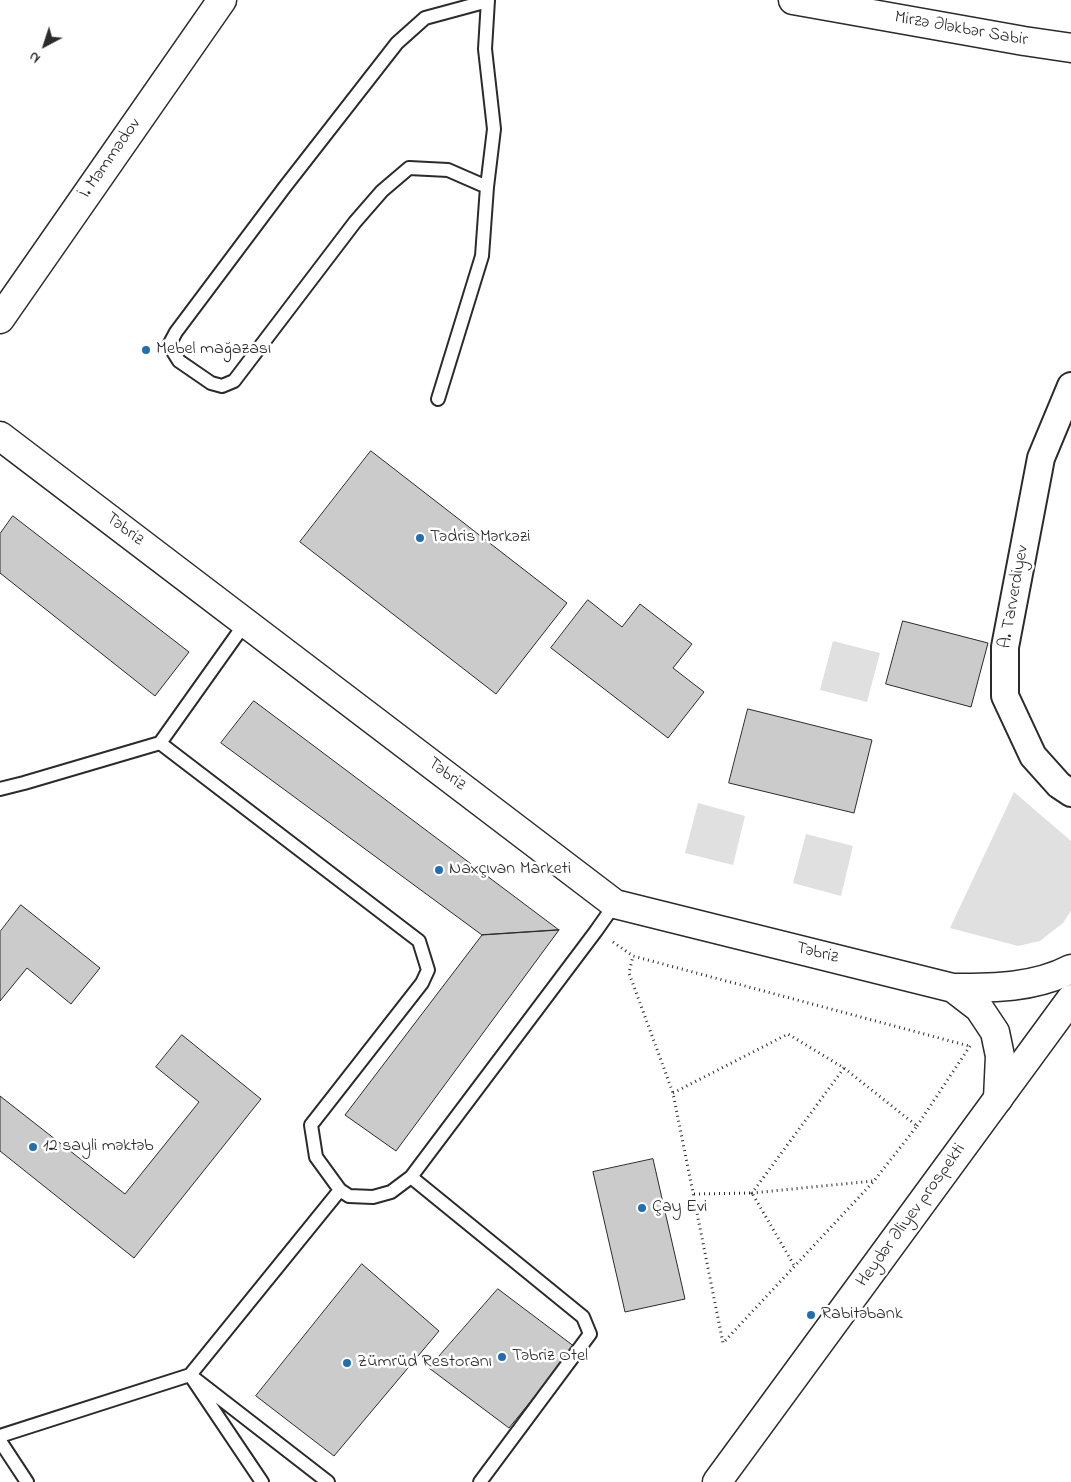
<!DOCTYPE html>
<html>
<head>
<meta charset="utf-8">
<style>
  body { margin:0 }
  #map { position:relative; width:1071px; height:1482px; overflow:hidden; background:#fff; font-family:"Indie Flower",sans-serif }
  canvas { display:block }
  .north { position:absolute; left:20px; top:20px; width:50px; height:50px; -webkit-text-stroke:4px #fff; paint-order:stroke; rotate:220deg; font-size:14px; font-weight:700; line-height:20px; text-align:center; color:#2b2b2b }
  .north::after { content:''; display:block; margin:auto; width:18px; height:22px; background:#2b2b2b; clip-path:polygon(50% 0,100% 100%,50% 72%,0 100%) }
</style>
</head>
<body>
<div id="map">
<canvas width="1071" height="1482"></canvas>
<div class="north">N</div>
</div>
<script>
const g = document.querySelector('canvas').getContext('2d');
g.lineJoin = 'round';
function paint(path, color) { g.fillStyle = color; g.fill(path, 'evenodd'); }
function stroke(path, color, width, dash) { g.strokeStyle = color; g.lineWidth = width; g.lineCap = dash ? 'butt' : 'round'; g.setLineDash(dash || []); g.stroke(path); }
function drawText(font, color, halo, rows, align = 'center') {
  g.font = font + ' "Indie Flower",sans-serif'; g.lineWidth = 5; g.setLineDash([]); g.textBaseline = 'middle'; g.strokeStyle = halo; g.fillStyle = color; for (const [text, x, y, turn = 0] of rows) {
    g.save(); g.translate(x, y); g.rotate((+turn || 0) * Math.PI / 180); g.textAlign = isNaN(turn) ? turn : align; if (halo) g.strokeText(text, 0, 0); g.fillText(text, 0, 0); g.restore();
  }
}
const green = new Path2D(`
  M833 641 880 653 867 702 820 690Z
  M1014 792 1071 841V911L1063 923 1040 941 1018 946 950 928Z
  M698 803 745 816 733 865 685 853Z
  M806 834 853 846 841 896 793 883Z`);
const building = new Path2D(`
  M371 451 567 603 496 694 300 542Z
  M13 516 189 652 155 696 0 573V534Z
  M588 600 622 627 640 604 692 644 673 668 704 692 668 738 551 648Z
  M903 621 988 643 971 707 886 684Z
  M254 701 559 930 482 935 221 743Z
  M748 709 872 740 854 813 729 783Z
  M21 905 100 968 71 1004 27 968 0 1001V932Z
  M559 930 396 1151 345 1115 482 935Z
  M182 1035 261 1099 134 1258 0 1151V1096L125 1194 199 1102 156 1067Z
  M653 1159 685 1299 625 1312 593 1172Z
  M362 1264 439 1331 334 1456 256 1396Z
  M498 1289 575 1347 509 1428 429 1368Z`);
const path = new Path2D(`
  M613 942 633 956
  M844 1068 752 1193 873 1181
  M673 1093 788 1034 844 1068 917 1126 874 1181 723 1343 673 1093 629 973 633 956 969 1046
  M917 1126 970 1046
  M694 1194 752 1193 795 1267`);
const lane = new Path2D(`
  M487 187 448 170 409 168 382 191 355 222 234 381 222 386 211 383 179 361 169 345 176 332 284 188 397 43 425 18 488 1
  M438 399 482 256 487 187 494 129 485 49 488 0
  M160 743 419 941 428 970 422 983 311 1125 316 1157 340 1190 349 1196 373 1197 391 1192 411 1177
  M0 789 24 783 160 743 246 622
  M0 1436 190 1375 262 1482
  M0 1441 27 1482
  M328 1482 190 1375 340 1190
  M480 1482 590 1334 583 1317 411 1177 596 931 615 904`);
const street = new Path2D(`
  M1071 386 1041 458 1005 647V696L1033 756 1059 785 1071 793`);
const secondary = new Path2D(`
  M793 0 1024 41 1071 48
  M0 319 222 0
  M0 436 615 904 953 988C993 988 1035 988 1071 969
  M953 988 979 1008 995 1032 1000 1056 998 1099`);
const highway = new Path2D(`
  M717 1482 1071 999`);
const markers = [
  [146,350,5,"#1f6fb2"],
  [420,538,5,"#1f6fb2"],
  [439,870,5,"#1f6fb2"],
  [33,1147,5,"#1f6fb2"],
  [642,1208,5,"#1f6fb2"],
  [811,1315,5,"#1f6fb2"],
  [502,1357,5,"#1f6fb2"],
  [347,1363,5,"#1f6fb2"]
];
const streetNames = [
  ["Mirzə Ələkbər Sabir",961,30,10],
  ["İ. Məmmədov",111,159,-55],
  ["Təbriz",124,530,37],
  ["A. Tarverdiyev",1015,597,-80],
  ["Təbriz",446,775,37],
  ["Təbriz",817,954,14],
  ["Heydər Əliyev prospekti",912,1216,-54]
];
const poiNames = [
  ["Mebel mağazası",156,350],
  ["Tədris Mərkəzi",430,538],
  ["Naxçıvan Marketi",449,870],
  ["12 sayli məktəb",43,1147],
  ["Çay Evi",652,1208],
  ["Rabitəbank",821,1315],
  ["Təbriz Otel",512,1357],
  ["Zümrüd Restoranı",357,1363]
];
paint(green, '#e0e0e0');
paint(building, '#cbcbcb');
stroke(building, '#2b2b2b', 1);
stroke(lane, '#2b2b2b', 16);
stroke(street, '#2b2b2b', 30);
stroke(secondary, '#2b2b2b', 31);
stroke(highway, '#2b2b2b', 31);
stroke(path, '#2b2b2b', 3, [1, 4]);
stroke(lane, '#fff', 12);
stroke(street, '#fff', 26);
stroke(secondary, '#fff', 28);
stroke(highway, '#fff', 28);
for (const [x, y, r, color] of markers) { const dot = new Path2D(); dot.arc(x, y, r, 0, 2 * Math.PI); g.fillStyle = color; g.fill(dot); stroke(dot, '#fff', 2); }
drawText('18px', '#2b2b2b', '#fff', streetNames);
drawText('18px', '#2b2b2b', '#fff', poiNames, 'left');
</script>
</body>
</html>
